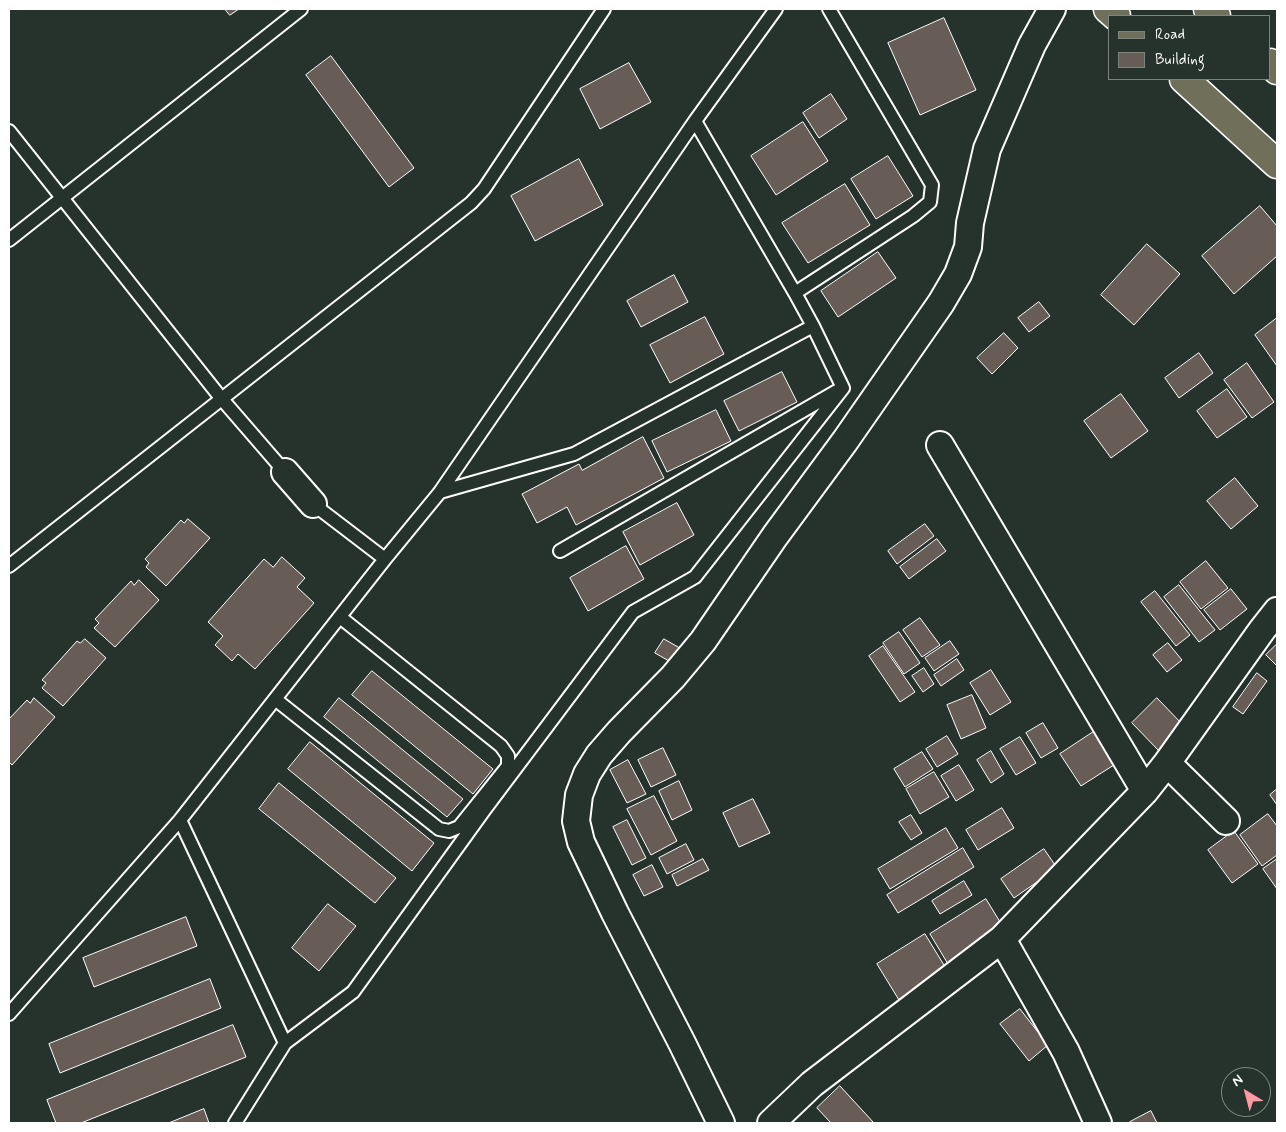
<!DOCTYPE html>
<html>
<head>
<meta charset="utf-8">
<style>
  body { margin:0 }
  #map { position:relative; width:1286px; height:1132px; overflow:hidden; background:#26332d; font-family:Mynerve,sans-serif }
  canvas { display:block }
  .frame { position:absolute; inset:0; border:10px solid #fff; pointer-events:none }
  .legend { position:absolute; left:1108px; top:15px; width:162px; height:65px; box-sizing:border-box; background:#26332d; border:1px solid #7d8581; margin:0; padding:6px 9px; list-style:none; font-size:15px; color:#fff }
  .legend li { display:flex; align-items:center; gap:10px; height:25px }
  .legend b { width:25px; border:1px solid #7d8581 }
  .north { position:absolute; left:1221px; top:1067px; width:50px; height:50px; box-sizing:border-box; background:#26332d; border:1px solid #7d8581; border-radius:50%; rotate:323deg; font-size:14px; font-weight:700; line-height:20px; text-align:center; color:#fff }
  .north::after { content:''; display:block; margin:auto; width:18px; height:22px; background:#ff9aa2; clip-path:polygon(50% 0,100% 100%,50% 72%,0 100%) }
</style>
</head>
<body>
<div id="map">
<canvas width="1286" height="1132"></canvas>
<div class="frame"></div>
<ul class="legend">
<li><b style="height:6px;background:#706f59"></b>Road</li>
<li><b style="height:14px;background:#685c57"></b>Building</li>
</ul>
<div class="north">N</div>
</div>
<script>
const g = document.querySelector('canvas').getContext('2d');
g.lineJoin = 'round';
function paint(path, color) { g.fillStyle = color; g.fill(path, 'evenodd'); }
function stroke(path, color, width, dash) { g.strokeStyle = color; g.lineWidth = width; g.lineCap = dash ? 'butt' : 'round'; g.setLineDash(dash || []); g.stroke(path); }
const building = new Path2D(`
  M225 9H239L230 15Z
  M944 18 976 90 920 115 888 43Z
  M331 56 414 168 389 187 306 75Z
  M629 63 651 102 600 129 580 89Z
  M831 94 847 119 819 138 803 113Z
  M803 122 828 161 776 195 751 156Z
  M888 156 913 196 876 219 851 179Z
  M579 159 603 205 535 241 511 196Z
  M845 184 870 225 808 263 782 223Z
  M1260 206 1277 226V256L1234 294 1202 256Z
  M1147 244 1180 274 1134 325 1101 295Z
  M878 252 896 278 838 317 821 291Z
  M674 275 688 302 641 327 627 301Z
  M1039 302 1050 316 1029 332 1018 318Z
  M705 317 724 354 670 383 650 345Z
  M1277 318V366L1255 335Z
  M1004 333 1018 348 992 374 977 358Z
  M1199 353 1213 373 1179 398 1165 378Z
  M1247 363 1274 402 1252 418 1224 380Z
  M782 372 797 402 739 431 724 401Z
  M1227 389 1247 417 1217 438 1197 411Z
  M1121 394 1148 431 1111 458 1084 421Z
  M716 410 731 441 667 472 652 441Z
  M643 437 664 478 576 525 567 507 537 523 522 494 579 464 582 470Z
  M1235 478 1258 506 1231 529 1207 501Z
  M677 503 694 535 640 565 623 532Z
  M188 519 210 538 166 586 146 567 149 563 145 559 181 520 184 523Z
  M925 524 934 536 897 564 888 551Z
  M937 539 946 551 909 579 900 567Z
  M626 546 644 579 588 611 570 578Z
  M282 557 305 578 297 587 314 603 255 669 238 654 232 661 215 645 223 636 208 622 264 559 273 567Z
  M1206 561 1228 588 1201 609 1180 582Z
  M139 580 159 600 115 647 94 628 99 623 95 619 131 581 134 585Z
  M1179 585 1215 630 1199 642 1164 597Z
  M1231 589 1247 609 1220 630 1204 610Z
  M1155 591 1190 635 1176 646 1141 602Z
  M920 618 940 645 922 657 903 630Z
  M899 632 920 663 904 674 883 643Z
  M85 639 106 658 63 706 42 688 46 683 42 680 77 641 80 643Z
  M664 639 685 651 676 665 655 653Z
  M950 641 959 654 934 671 925 658Z
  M1168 643 1182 660 1167 672 1153 655Z
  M1277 644V666L1266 655Z
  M883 646 915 692 900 702 869 656Z
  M957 659 964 670 941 686 934 675Z
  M924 668 934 684 923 692 912 676Z
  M991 670 1011 702 990 715 970 683Z
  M372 671 493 769 473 794 352 695Z
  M1257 673 1267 681 1243 714 1233 707Z
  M972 695 986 728 961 739 947 705Z
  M34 698 55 717 12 765 9 762V719L27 700 30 703Z
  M339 698 463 799 447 817 324 717Z
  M1157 698 1184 726 1159 751 1132 723Z
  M1043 723 1058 748 1041 758 1026 733Z
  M1095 731 1117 763 1081 786 1060 754Z
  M947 736 958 754 937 767 926 749Z
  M1020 737 1036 763 1016 775 1000 749Z
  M310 742 434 843 412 871 288 769Z
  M663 748 676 775 651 787 638 760Z
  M991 751 1004 774 991 783 977 760Z
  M922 752 933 769 905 787 894 769Z
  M628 760 646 794 627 803 610 770Z
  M959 765 974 790 956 801 941 776Z
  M934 772 949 797 920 814 906 789Z
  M679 781 692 810 672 820 659 791Z
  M279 783 396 878 375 903 259 809Z
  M1277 789V805L1270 795Z
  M654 796 677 841 651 855 627 809Z
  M753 799 770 833 739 847 723 813Z
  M1002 808 1014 828 978 850 966 830Z
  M1268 814 1277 826V855L1262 866 1240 835Z
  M911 815 922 833 911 840 899 822Z
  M627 820 646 858 632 865 613 827Z
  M946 828 958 848 890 889 878 869Z
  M1234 831 1258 864 1232 883 1208 850Z
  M686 844 694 860 667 874 659 858Z
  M963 848 974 867 898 913 887 895Z
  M1044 849 1057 868 1014 898 1001 879Z
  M703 859 709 870 677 886 672 875Z
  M1277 859V889L1263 869Z
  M652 865 663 887 644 896 633 875Z
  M964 881 972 895 940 914 932 901Z
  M986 899 1005 930 948 964 930 934Z
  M328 904 356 926 319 971 292 948Z
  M186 917 197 946 94 987 83 958Z
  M925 934 947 970 899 1000 877 964Z
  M210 979 221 1008 60 1073 49 1044Z
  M1020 1009 1048 1045 1029 1061 1000 1024Z
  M233 1025 246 1057 81 1123H56L47 1100Z
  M840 1086 874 1123H831L817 1108Z
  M204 1109 209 1123H169Z
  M1151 1111 1157 1123H1131L1130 1122Z`);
const lane = new Path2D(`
  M9 131 221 398 285 472
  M9 240 301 9
  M795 293 913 216 930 202 932 185 829 9
  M440 492 574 454 813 326 795 293 695 121
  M313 504 385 559
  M560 551 837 391
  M9 566 471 203 484 189 604 9
  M275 699 439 829 449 831 459 827 508 766V756L501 746 340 617
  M180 820 285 1043 235 1123
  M9 1014 180 820 385 559 440 492 695 121 776 9
  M285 1043 353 992 485 809 633 612 695 577 843 388 813 326`);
const street = new Path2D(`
  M940 445 1145 791
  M285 472 313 504
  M1167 763 1226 821
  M1002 939 1066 1052 1098 1123
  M721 1123 682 1043 615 913 581 842 576 821 579 795 587 774 599 755 619 732 673 677 703 641 775 536 845 441 941 303 958 274 968 247 970 223 987 149 1032 45 1052 9
  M771 1123 812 1084 1002 939 1145 791 1167 763 1262 630 1277 611`);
const primary = new Path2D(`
  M1108 9 1116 16
  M1208 9 1216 16
  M1270 63 1277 70
  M1184 79 1277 164`);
paint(building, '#685c57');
stroke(building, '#fff', 1);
stroke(lane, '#fff', 16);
stroke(street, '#fff', 30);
stroke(primary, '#fff', 31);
stroke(lane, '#26332d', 12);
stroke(street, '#26332d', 26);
stroke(primary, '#706f59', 28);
</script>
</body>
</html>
